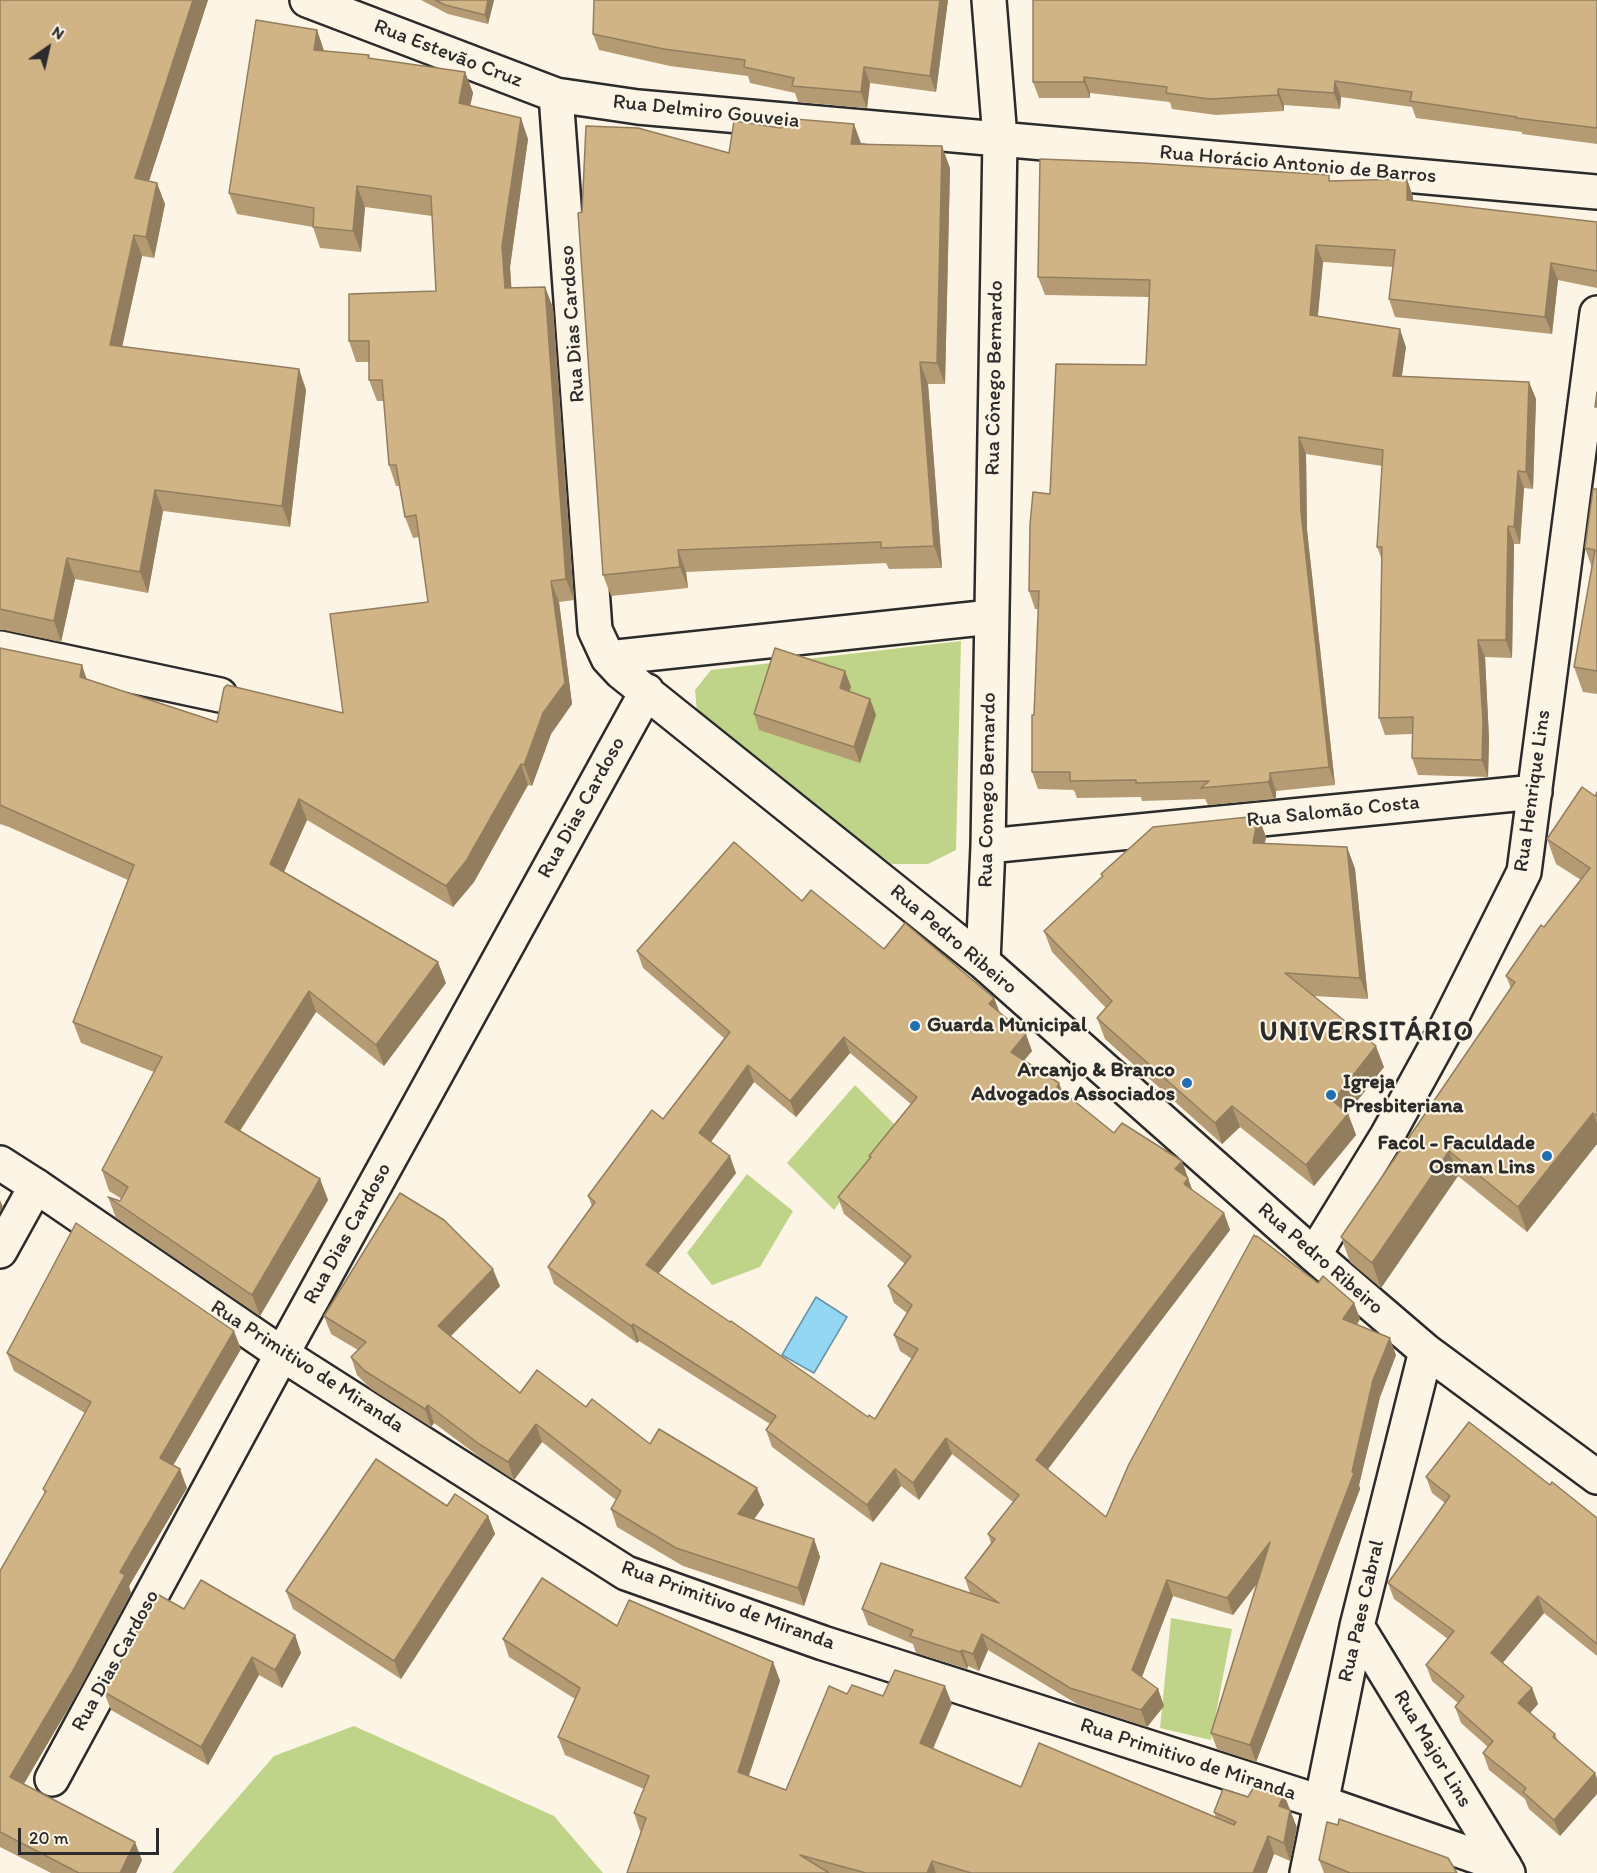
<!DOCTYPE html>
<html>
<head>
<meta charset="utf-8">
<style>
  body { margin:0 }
  #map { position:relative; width:1597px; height:1873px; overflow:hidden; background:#fcf5e5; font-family:Itim,sans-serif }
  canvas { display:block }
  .north { position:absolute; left:18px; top:18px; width:60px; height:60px; -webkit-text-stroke:4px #fcf5e5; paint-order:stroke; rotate:34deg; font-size:16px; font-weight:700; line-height:24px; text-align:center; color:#2b2b2b }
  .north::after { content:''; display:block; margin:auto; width:21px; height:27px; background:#2b2b2b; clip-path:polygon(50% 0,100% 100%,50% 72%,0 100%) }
  .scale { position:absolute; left:18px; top:1828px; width:141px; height:27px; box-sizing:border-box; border:3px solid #2b2b2b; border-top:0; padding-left:8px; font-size:18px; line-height:21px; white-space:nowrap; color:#2b2b2b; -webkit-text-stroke:4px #fcf5e5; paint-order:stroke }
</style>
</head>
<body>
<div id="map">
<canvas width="1597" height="1873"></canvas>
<div class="north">N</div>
<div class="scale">20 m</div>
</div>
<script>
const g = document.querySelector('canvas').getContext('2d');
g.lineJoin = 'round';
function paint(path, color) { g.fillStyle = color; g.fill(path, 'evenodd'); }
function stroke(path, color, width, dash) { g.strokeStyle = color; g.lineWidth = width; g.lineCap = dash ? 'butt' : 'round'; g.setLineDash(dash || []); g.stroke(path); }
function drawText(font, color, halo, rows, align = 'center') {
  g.font = font + ' Itim,sans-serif'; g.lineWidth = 4.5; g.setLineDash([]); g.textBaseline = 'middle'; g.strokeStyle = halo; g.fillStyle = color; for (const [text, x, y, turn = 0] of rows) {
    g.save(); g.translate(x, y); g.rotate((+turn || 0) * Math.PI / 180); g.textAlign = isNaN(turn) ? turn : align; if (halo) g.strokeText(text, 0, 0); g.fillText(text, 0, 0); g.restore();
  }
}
const green = new Path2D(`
  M961 641 956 850 928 864H892L800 800 697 712 695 690 711 670Z
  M855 1085 896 1126 834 1210 787 1163Z
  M747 1174 793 1211 760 1267 712 1285 687 1253Z
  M1171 1618 1232 1629 1211 1740 1160 1728Z
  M354 1726 554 1816 603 1873H172L274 1756Z`);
const water = new Path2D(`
  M816 1297 847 1317 814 1373 782 1355Z`);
const street = new Path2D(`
  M307 0 556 95 638 107 1597 192
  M556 95 595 630 608 658 621 672 983 962 1314 1255 1426 1351 1597 1477
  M0 648 220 695
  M608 658 991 617
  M988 846 1535 792
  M983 962 988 846 1000 138 989 0
  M0 1251 36 1186
  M1314 1255 1387 1136 1443 1034 1524 872 1597 313
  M1357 1626 1504 1866
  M52 1779 282 1354 647 691
  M1307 1873 1357 1626 1426 1351`);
const secondary = new Path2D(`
  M0 1163 36 1186 282 1354 626 1573 823 1643 1320 1802 1504 1866 1508 1873`);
const wall = new Path2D(`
  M0 0H208L149 181 165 204 154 258 142 256 122 346 299 369 306 390 290 527 163 511 148 593 75 579 61 642 4 630H0Z
  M421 0H494L488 24 448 14Z
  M948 0 936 92 870 83 867 108 798 102 795 93 750 83 748 76 670 66 599 50 593 34Z
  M1597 0V144L1522 134V132L1416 118 1412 107 1341 97 1340 109 1284 105V111L1216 115 1172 109 1170 102 1090 93V98H1039L1033 82Z
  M317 30 324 51 369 55 370 59 465 72 473 93 470 106 528 139 510 267 511 288 545 287 553 308 574 600 559 602 572 704 551 734 532 786 528 785 474 882 453 907 307 820 284 872 446 983 384 1066 316 1012 240 1131 320 1179 328 1200 260 1316 116 1218 108 1197 120 1201 122 1199 109 1191 102 1170 154 1072 81 1043 73 1022 128 880 9 827 0 824V648L87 679 217 722 343 713 428 602 419 537 413 538 405 517 399 486H396L389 465 384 401H377L369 380V362H356L349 341 436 291 432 216 365 207 361 252 320 248 313 227 237 214 229 193Z
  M861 144 950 168 945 384H928L942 568 889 569 886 563 686 572 688 588 611 596 603 575 582 212 729 153Z
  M1407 179 1413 197V201L1597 222V288L1558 280 1552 334 1395 317 1389 299 1393 267 1323 262 1318 316 1406 347 1402 376 1529 382 1536 399 1533 489 1524 488 1520 544H1514L1512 658 1485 657 1489 739 1488 777 1418 775 1412 758V734L1385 735 1379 718 1382 560 1377 547 1382 466 1306 454 1307 530 1335 785 1276 791V797L1274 799 1208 805 1205 799 1142 801 1141 797 1077 798 1074 790 1038 789 1032 772 1039 609H1035L1029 591 1050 494 1146 365 1149 297 1045 295 1038 277 1331 181Z
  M1597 489V694L1583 692 1574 667 1592 568 1585 548Z
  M845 671 851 687 849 691 870 699 876 715 860 763 759 730 754 714Z
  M1597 792V1144L1527 1232 1458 1176 1381 1288 1350 1262 1341 1237 1511 988 1506 976 1581 880 1556 864 1547 839 1595 796Z
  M1258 816 1266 837 1265 843 1347 847 1355 869 1368 999 1313 996 1384 1067 1348 1113 1356 1135 1314 1186 1240 1127 1222 1144 1105 1039 1097 1018 1106 1008 1052 952 1044 931 1102 877 1101 874Z
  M802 901 884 949 994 998 1000 1013 1032 1051 1024 1060 1114 1133 1182 1161 1192 1190 1224 1213 1230 1230 1047 1470 1106 1517 1318 1283 1354 1303 1360 1319 1357 1325 1396 1355 1380 1397 1359 1485 1360 1489 1256 1762 1217 1749 1211 1733 1257 1583 1233 1615 1173 1596 1142 1677 1158 1689 1164 1706 1147 1727 1077 1704 988 1650 979 1671 968 1666 967 1669 916 1653 913 1644 868 1625 862 1609 970 1593 965 1578 991 1543 988 1534 1013 1502 952 1454 919 1500 901 1486 873 1522 772 1447 766 1430 770 1424 639 1341 637 1343 554 1284 548 1267 592 1206 588 1196 663 1119 724 1038 643 968 637 951ZM850 1053 911 1104 869 1156 870 1158 838 1197 844 1214 905 1264 888 1286 894 1303 907 1313 894 1335 900 1351 912 1359 875 1419 868 1417 658 1274 736 1173 711 1142 754 1082 796 1117Z
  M500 1286 451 1336 520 1393 586 1407 650 1444 764 1505 754 1519 814 1539 820 1557 804 1606 683 1566 617 1527 611 1509 616 1500 542 1442 514 1480 485 1461 434 1423 431 1427 371 1389 357 1375 351 1357 358 1350 331 1334 324 1316Z
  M241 1349 173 1465 187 1488 129 1586 131 1593 78 1692 24 1784 142 1860 136 1873H51L0 1847V1571L45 1494 43 1489 85 1413 14 1371 7 1353Z
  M1426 1477 1550 1485 1597 1518V1656L1544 1613 1502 1663 1532 1688 1538 1704 1530 1713 1555 1734 1558 1741 1595 1773 1597 1779V1794L1560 1836 1529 1809 1525 1799 1489 1770 1483 1753 1488 1747 1461 1723 1455 1707 1458 1703 1432 1681 1426 1665 1448 1639 1394 1599 1388 1583 1445 1503 1432 1493Z
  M447 1506 488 1516 495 1534 401 1679 293 1609 286 1591Z
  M184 1609 295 1635 301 1653 282 1688 259 1675 208 1765 111 1710 104 1692Z
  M617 1626 773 1662 780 1681 749 1776 786 1790 847 1694 883 1696 952 1704 933 1749 1021 1787 1216 1818 1214 1812 1290 1810 1297 1828 1290 1861 1274 1854 1267 1873H627L641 1831H640L634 1813 644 1789 565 1755 558 1737 575 1699 509 1657 503 1639Z
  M1319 1860 1457 1873H1324Z`);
const shadedWall = new Path2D(`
  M193 0H208L143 199 135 178Z
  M488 0H494L488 24 485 15Z
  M940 0H948L936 92 930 76Z
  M317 30 324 51 314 50Z
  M864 67 870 83 867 108 861 92Z
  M465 72 473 93 466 124 459 103Z
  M1084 77 1090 93V98L1084 82Z
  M1335 81 1341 97 1340 109 1334 93Z
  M1278 89 1284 105V111L1278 95Z
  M521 118 528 139 510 267 513 309 505 288 502 246Z
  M854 124 862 146 851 144Z
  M942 146 950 168 945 384 937 363Z
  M1407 179 1413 197 1414 217 1407 200Z
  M157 183 165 204 154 258 146 237Z
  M357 186 365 207 361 252 353 231Z
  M134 235 142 256 118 366 110 345Z
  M1316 245 1323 262 1316 333 1310 315Z
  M1551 263 1558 280 1552 334 1545 317Z
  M545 287 553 308 574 600 566 579Z
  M1400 329 1406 347 1399 393 1393 376Z
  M920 362 928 384 942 568 934 546Z
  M299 369 306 390 290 527 282 506Z
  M1529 382 1536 399 1533 489 1526 472Z
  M1299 437 1306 454 1307 530 1335 785 1329 767 1301 512Z
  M1518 471 1524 488 1520 544 1514 527Z
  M155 490 163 511 148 593 140 572Z
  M1508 526 1514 544 1512 658 1506 640Z
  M678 550 686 572 688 588 680 567Z
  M67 558 75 579 61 642 54 621Z
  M551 581 559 602 572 704 551 734 532 786 524 765 543 713Z
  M1478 640 1485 657 1489 739 1488 777 1482 760Z
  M82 665 89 686 80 677Z
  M845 671 851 687 846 704 840 688Z
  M870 699 876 715 860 763 854 747Z
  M521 764 528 785 474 882 453 907 446 886Z
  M1270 773 1276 791V797L1274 799 1268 782Z
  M299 799 307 820 278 885 270 864Z
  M1258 816 1266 837 1260 864 1253 843Z
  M1347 847 1355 869 1368 999 1360 978Z
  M438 962 446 983 384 1066 376 1045Z
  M309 991 316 1012 232 1143 225 1122Z
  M994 998 1000 1014 989 1004Z
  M1026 1034 1032 1051 1017 1069 1011 1052Z
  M844 1037 850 1053 796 1117 790 1101Z
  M1376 1046 1384 1067 1340 1122 1333 1101Z
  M748 1065 754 1082 705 1150 699 1133Z
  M1059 1083 1066 1100 1057 1087Z
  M1232 1106 1240 1127 1222 1144 1215 1123Z
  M1593 1113 1597 1123V1144L1527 1232 1518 1207Z
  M1348 1114 1356 1135 1314 1186 1306 1165Z
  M1449 1151 1458 1176 1381 1288 1372 1263Z
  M730 1156 736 1173 652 1282 646 1265Z
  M1182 1161 1194 1195 1190 1200 1175 1169Z
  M320 1179 328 1200 260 1316 252 1295Z
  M0 1200 3 1207 0 1212Z
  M1224 1213 1230 1230 1042 1477 1036 1460Z
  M493 1269 500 1286 444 1343 438 1326Z
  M1354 1303 1360 1319 1349 1336 1343 1319Z
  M633 1324 639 1341 637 1343 631 1326Z
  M234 1331 241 1349 167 1476 160 1458Z
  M1390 1338 1396 1355 1380 1397 1359 1485 1360 1489 1256 1762 1250 1745 1352 1472 1373 1380Z
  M428 1405 434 1423 431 1427 425 1409Z
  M536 1424 542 1442 514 1480 508 1462Z
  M946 1438 952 1454 919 1500 913 1483Z
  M180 1469 187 1488 129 1586 131 1593 78 1692 17 1795 10 1777 120 1572Z
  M895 1469 901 1486 873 1522 867 1505Z
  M757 1488 764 1505 745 1532 738 1514Z
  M488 1516 495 1534 401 1679 394 1661Z
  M814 1539 820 1557 804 1606 798 1588Z
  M1270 1542 1276 1559 1233 1615 1227 1598Z
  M1167 1580 1173 1596 1138 1687 1132 1670Z
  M1538 1596 1544 1613 1497 1670 1491 1653Z
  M982 1634 988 1650 979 1671 973 1654Z
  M295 1635 301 1653 282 1688 275 1670Z
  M962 1650 968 1666 967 1669 960 1652Z
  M252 1657 259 1675 208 1765 201 1747Z
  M773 1662 780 1681 744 1790 738 1772Z
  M945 1686 952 1704 927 1762 920 1743Z
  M1532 1688 1538 1704 1524 1720 1518 1703Z
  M1158 1689 1164 1706 1147 1727 1141 1710Z
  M1595 1773 1597 1779V1794L1560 1836 1554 1820Z
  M1284 1794 1297 1828 1290 1861 1284 1843 1279 1806Z
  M1268 1836 1274 1854 1267 1873H1253Z
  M135 1842 142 1860 136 1873H120Z
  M932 1861 936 1873H927Z`);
const building = new Path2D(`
  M0 0H193L135 178 157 183 146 237 134 235 110 345 299 369 282 506 155 490 140 572 67 558 54 621 0 609Z
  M435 0H488L485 15 445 5Z
  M594 0H940L930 76 864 67 861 92 792 86 794 78 744 67 745 60 664 49 593 34Z
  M1033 0H1597V128L1516 118 1517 117 1410 101 1412 92 1335 81 1334 93 1278 89V95L1210 99 1166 93 1167 87 1084 77V82H1033Z
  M256 20 317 30 314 50 369 55 368 58 465 72 459 103 521 118 502 246 505 288 545 287 566 579 551 581 565 683 543 713 524 765 521 764 466 861 446 886 299 799 270 864 438 962 376 1045 309 991 225 1122 320 1179 252 1295 108 1197 120 1201 128 1187 102 1170 162 1057 73 1022 134 865 0 805V648L82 665 80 677 217 722 224 688 227 685 343 713 330 614 428 602 416 515 405 517 396 465H389L382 380H369V341H349V294L436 291 431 196 357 186 353 231 313 227 314 208 229 193Z
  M783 118 854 124 851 144 942 146 937 363 920 362 934 546 881 548V542L678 550 680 567 603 575 578 213 582 212 586 126 638 128 729 153 734 121 781 128Z
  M1040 159 1143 163 1329 175V181L1407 179V200L1597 222V271L1551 263 1545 317 1389 299 1395 250 1316 245 1310 315 1400 329 1393 376 1529 382 1526 472 1518 471 1514 527 1508 526 1506 640H1478L1483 722 1482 760 1412 758 1413 717 1379 718 1382 547H1377L1383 450 1299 437 1301 512 1329 767 1270 773V780L1268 782 1201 788 1209 781 1136 783V780L1070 781V772H1032V715H1034L1039 591H1029L1030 525 1033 492 1050 494 1056 364 1146 365 1150 280 1038 277Z
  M1597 392V407H1595Z
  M1593 489H1597V671L1574 667 1595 550 1585 548Z
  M775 648 845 671 840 688 870 699 854 747 754 714Z
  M1582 787 1595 796 1597 792V1116L1593 1113 1518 1207 1449 1151 1372 1263 1341 1237 1515 982 1506 976 1541 925 1544 927 1590 868 1547 839Z
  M1258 816 1253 843 1347 847 1360 978 1285 973 1376 1046 1333 1101 1348 1114 1306 1165 1232 1106 1215 1123 1097 1018 1112 1001 1044 931 1103 876 1101 874 1153 827Z
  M734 842 802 901 811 890 884 949 905 923 994 998 989 1004 1026 1034 1011 1052 1059 1083 1057 1087 1114 1133 1122 1123 1182 1161 1175 1169 1188 1178 1184 1184 1224 1213 1036 1460 1106 1517 1129 1464 1254 1235 1256 1237 1257 1236 1318 1283 1323 1276 1354 1303 1343 1319 1390 1338 1373 1380 1352 1472 1354 1473 1250 1745 1211 1733 1270 1542 1227 1598 1167 1580 1132 1670 1158 1689 1141 1710 1070 1688 982 1634 973 1654 962 1650 960 1652 910 1636 913 1630 862 1609 881 1563 999 1603 965 1578 995 1539 988 1534 1019 1495 946 1438 913 1483 895 1469 867 1505 766 1430 776 1416 633 1324 631 1326 548 1267 595 1202 588 1196 652 1110 663 1119 730 1032 637 951ZM844 1037 917 1097 869 1156 871 1157 838 1197 911 1256 888 1286 912 1305 894 1335 918 1349 875 1419 869 1415 868 1417 731 1321 730 1322 646 1265 730 1156 699 1133 748 1065 790 1101Z
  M400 1193 444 1220 493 1269 438 1326 520 1393 537 1370 586 1407 592 1399 650 1444 659 1429 757 1488 738 1514 814 1539 798 1588 676 1548 611 1509 621 1491 536 1424 508 1462 479 1444 428 1405 425 1409 365 1371 351 1357 366 1342 324 1316Z
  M76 1223 234 1331 160 1458 180 1469 120 1572 125 1575 71 1674 10 1777 135 1842 120 1873H79L0 1832V1571L46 1491 43 1489 91 1402 7 1353Z
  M1469 1422 1550 1485 1552 1482 1597 1518V1644L1538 1596 1491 1653 1532 1688 1518 1703 1555 1734 1553 1737 1595 1773 1554 1820 1523 1792 1526 1788 1483 1753 1493 1741 1455 1707 1464 1696 1426 1665 1454 1631 1388 1583 1450 1496 1426 1477Z
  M376 1459 447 1506 455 1494 488 1516 394 1661 286 1591Z
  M542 1578 617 1626 629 1600 773 1662 738 1772 786 1790 829 1686 847 1694 852 1685 883 1696 895 1670 945 1686 920 1743 1021 1787 1039 1743 1234 1825 1236 1822 1214 1812 1223 1789 1248 1797 1255 1785 1284 1794 1279 1806 1290 1810 1284 1843 1268 1836 1253 1873H971L932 1861 927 1873H866L800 1855 829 1873H627L646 1818 634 1813 649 1776 558 1737 580 1688 503 1639Z
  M201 1580 295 1635 275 1670 252 1657 201 1747 104 1692 157 1594 184 1609Z
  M1339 1819 1448 1858 1457 1873H1350L1319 1860 1327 1822 1338 1825Z`);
const markers = [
  [915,1026,6,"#1f6fb2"],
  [1187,1083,6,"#1f6fb2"],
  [1331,1095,6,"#1f6fb2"],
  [1547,1156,6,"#1f6fb2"]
];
const streetNames = [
  ["Rua Estevão Cruz",448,54,21],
  ["Rua Delmiro Gouveia",706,112,6],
  ["Rua Horácio Antonio de Barros",1298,165,5],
  ["Rua Dias Cardoso",573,324,-94],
  ["Rua Cônego Bernardo",995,378,-89],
  ["Rua Conego Bernardo",988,790,-89],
  ["Rua Henrique Lins",1533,791,-82],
  ["Rua Dias Cardoso",582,808,-61],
  ["Rua Salomão Costa",1333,812,-6],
  ["Rua Pedro Ribeiro",953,940,40],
  ["Rua Dias Cardoso",348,1234,-61],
  ["Rua Pedro Ribeiro",1320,1259,41],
  ["Rua Primitivo de Miranda",307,1367,33],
  ["Rua Primitivo de Miranda",728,1606,20],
  ["Rua Paes Cabral",1362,1611,-77],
  ["Rua Dias Cardoso",116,1661,-61],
  ["Rua Major Lins",1432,1749,59],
  ["Rua Primitivo de Miranda",1188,1760,18]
];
const poiNames = [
  ["Guarda Municipal",927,1026],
  ["Arcanjo & Branco",1175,1071,"right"],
  ["Advogados Associados",1175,1095,"right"],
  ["Igreja",1343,1083],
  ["Presbiteriana",1343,1107],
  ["Facol - Faculdade",1535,1144,"right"],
  ["Osman Lins",1535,1168,"right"]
];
const districtNames = [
  ["UNIVERSITÁRIO",1367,1033]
];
paint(green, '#c0d489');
paint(water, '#93d7f5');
stroke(water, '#6992a4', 1.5);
stroke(street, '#2b2b2b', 38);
stroke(secondary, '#2b2b2b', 38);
stroke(street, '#fcf5e5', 33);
stroke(secondary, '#fcf5e5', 33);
paint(wall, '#b49b73');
paint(shadedWall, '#927e5e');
paint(building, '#d1b486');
stroke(building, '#927e5e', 1.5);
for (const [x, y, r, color] of markers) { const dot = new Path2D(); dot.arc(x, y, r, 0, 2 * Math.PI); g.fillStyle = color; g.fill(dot); stroke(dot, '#fcf5e5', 2); }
drawText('21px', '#2b2b2b', '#fcf5e5', streetNames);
drawText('bold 21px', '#2b2b2b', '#fcf5e5', poiNames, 'left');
g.letterSpacing = '1.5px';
drawText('bold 27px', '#2b2b2b', '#fcf5e5', districtNames);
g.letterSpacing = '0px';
</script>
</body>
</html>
